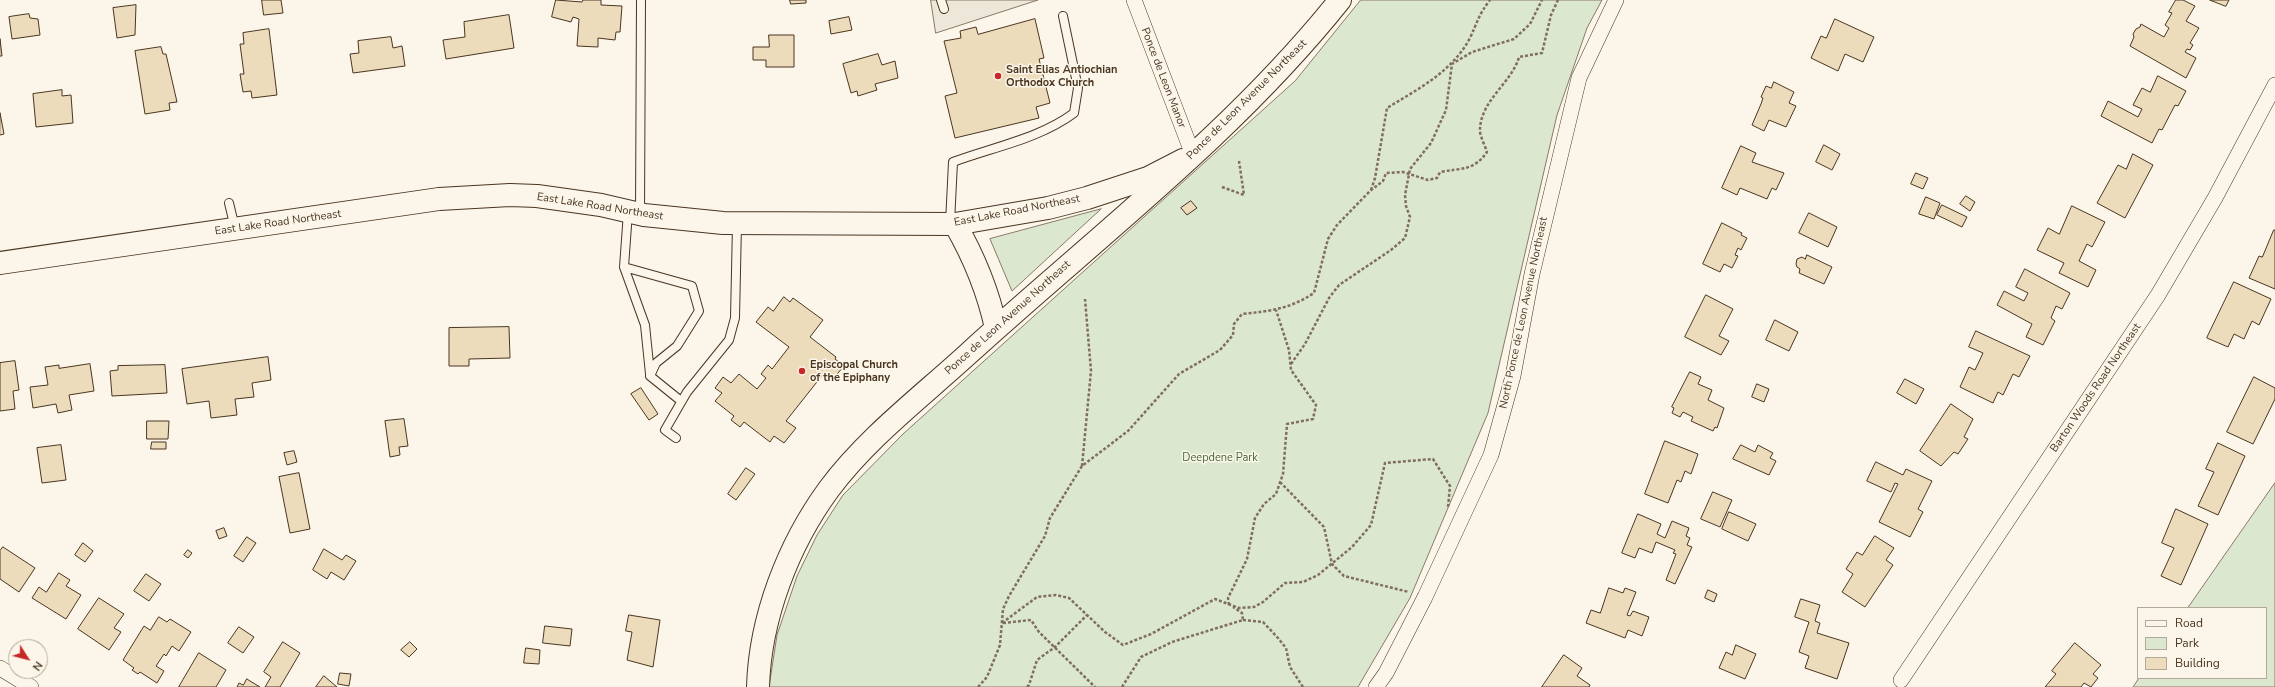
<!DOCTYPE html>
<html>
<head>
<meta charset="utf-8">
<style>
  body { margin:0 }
  #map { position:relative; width:2275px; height:687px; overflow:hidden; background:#fbf6e9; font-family:"Nunito Sans",sans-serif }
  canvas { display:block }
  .legend { position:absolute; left:2137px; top:607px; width:130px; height:72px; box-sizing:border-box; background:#fbf6e9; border:1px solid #b4a999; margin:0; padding:5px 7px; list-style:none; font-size:12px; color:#4a3520 }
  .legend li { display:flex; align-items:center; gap:8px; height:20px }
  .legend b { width:20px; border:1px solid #b4a999 }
  .north { position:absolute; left:8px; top:639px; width:40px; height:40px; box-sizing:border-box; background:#fbf6e9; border:1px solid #b4a999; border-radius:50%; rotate:126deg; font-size:11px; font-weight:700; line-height:16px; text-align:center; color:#4a3520 }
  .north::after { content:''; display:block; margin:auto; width:14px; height:18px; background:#c62828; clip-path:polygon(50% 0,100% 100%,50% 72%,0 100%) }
</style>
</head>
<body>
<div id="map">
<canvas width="2275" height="687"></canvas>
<ul class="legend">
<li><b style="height:5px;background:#fbf6e9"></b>Road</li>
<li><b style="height:11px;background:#dce7d0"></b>Park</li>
<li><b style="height:11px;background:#ecdcbc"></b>Building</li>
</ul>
<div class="north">N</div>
</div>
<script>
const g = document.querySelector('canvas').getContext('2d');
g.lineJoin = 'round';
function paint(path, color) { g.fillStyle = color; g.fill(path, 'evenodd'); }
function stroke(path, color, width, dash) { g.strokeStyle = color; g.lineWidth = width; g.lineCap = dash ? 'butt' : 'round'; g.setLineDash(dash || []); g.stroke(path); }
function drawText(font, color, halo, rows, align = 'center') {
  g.font = font + ' "Nunito Sans",sans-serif'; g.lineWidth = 3; g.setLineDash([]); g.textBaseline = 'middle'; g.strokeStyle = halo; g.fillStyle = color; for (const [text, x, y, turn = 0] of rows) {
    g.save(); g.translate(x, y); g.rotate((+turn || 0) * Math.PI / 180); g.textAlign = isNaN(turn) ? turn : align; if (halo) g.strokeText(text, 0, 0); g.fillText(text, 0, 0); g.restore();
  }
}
const green = new Path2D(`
  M1361 0H1602L1587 28 1557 115 1488 413 1410 598 1358 687H769L777 635 797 576 817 535 843 495 903 434 1295 81Z
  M1101 209 1012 291 990 239Z
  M2275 483V687H2133L2139 678H2266V608H2188Z`);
const parking = new Path2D(`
  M931 0H1038L936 33Z`);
const building = new Path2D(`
  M262 0H281L283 13 264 15Z
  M556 0 582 2 583 0H601V5L622 6 620 32H616L615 40 598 38V47L577 46 579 19 573 17 571 22 552 17Z
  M790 0H806V3L791 4Z
  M2176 0H2183L2195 6 2186 21 2199 28 2190 43 2193 45 2190 50 2187 49 2185 52 2196 58 2186 78 2130 46 2134 37 2133 34 2136 29 2140 27 2141 24 2164 37 2169 28 2165 25 2172 13 2169 12Z
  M2210 0H2229L2226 6Z
  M136 5 135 35 117 38 113 8Z
  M29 14 30 18 38 19 40 35 12 39 9 17Z
  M509 15 514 48 446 59 443 40 465 37 464 22Z
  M849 17 852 30 831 34 829 21Z
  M1035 19 1044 58 1039 59 1050 103 1036 107 1039 118 955 138 945 96 957 93 944 41 961 38 960 31 976 27 978 34Z
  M1835 19 1874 37 1863 62 1845 54 1838 71 1811 58 1821 36 1826 38Z
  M269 29 277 95 252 98 251 91 243 92 240 74H244L240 44H244L243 33Z
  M769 35H794V67H766V60H753V47H769Z
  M391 37 393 48 402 46 405 66 353 73 350 54 359 53 358 41Z
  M0 39 2 56H0Z
  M161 47 163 54H166L177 102 169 103 170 110 145 114 135 51Z
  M878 54 882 65 895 61 898 78 875 84 877 90 858 96 857 91 851 93 843 64Z
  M2158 76 2186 91 2178 106 2175 105 2162 130 2159 129 2152 143 2101 116 2108 101 2138 117 2142 109 2133 105 2142 88 2150 92Z
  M1774 82 1794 92 1789 103 1796 106 1786 127 1769 120 1764 131 1752 125 1761 104 1763 98 1761 97 1766 86 1771 88Z
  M62 90V96L71 95 73 123 36 127 33 94Z
  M0 113 4 134 0 135Z
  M1824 145 1840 154 1832 170 1816 162Z
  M1741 146 1756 153 1752 162 1784 173 1776 190 1772 188 1767 199 1740 188 1737 195 1722 188Z
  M2133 154 2153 165 2125 218 2097 203 2118 165 2126 169Z
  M1916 173 1928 178 1923 189 1911 184Z
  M1966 196 1975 202 1970 211 1960 204Z
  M1926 197 1940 203 1934 219 1919 214Z
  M1191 201 1197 208 1187 215 1181 208Z
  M1942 205 1967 217 1962 227 1937 215Z
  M2072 206 2105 222 2092 247 2087 244 2079 261 2096 270 2088 287 2059 273 2064 263 2037 250 2048 228 2059 234Z
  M1809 213 1837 227 1828 247 1799 233Z
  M1722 223 1742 233 1741 235 1747 238 1741 250 1738 248 1735 255 1738 256 1732 268 1724 264 1720 272 1703 264Z
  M2274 230H2275V289L2249 278 2259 256 2262 257Z
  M1807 255 1832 267 1824 284 1799 273 1800 269 1797 267 1796 264 1797 259 1802 257 1805 259Z
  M2025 269 2070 293 2062 309 2056 306 2051 318 2055 321 2043 345 2026 337 2032 324 1997 305 2004 291 2024 301 2028 293 2016 287Z
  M2234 282 2271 299 2259 325 2252 321 2244 339 2234 334 2228 347 2207 338Z
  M1706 295 1733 309 1719 336 1729 341 1721 355 1685 337Z
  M784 297 790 302 793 298 823 320 810 337 836 357 835 359 844 366 832 380 824 373 786 421 796 428 784 443 774 436 770 442 744 422 740 427 731 420 734 416 715 401 722 393 715 388 723 377 731 383 739 374 757 389 766 378 761 374 768 365 772 369 789 347 756 322 768 307 773 311Z
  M1775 320 1798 332 1789 351 1766 340Z
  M509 327 510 358 469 359V366H449V328Z
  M1976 331 2030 356 2019 377 2013 374 2003 395 1998 392 1993 403 1960 387 1969 367 1975 370 1983 353 1969 347Z
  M268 357 271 380 252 383 254 397 235 399 237 415 211 418 209 401 187 404 182 369Z
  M15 361 19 390 13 391 15 409 0 411V363Z
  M90 364 94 391 69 395 72 410 58 413 56 404 33 408 30 387 48 385 45 367 59 365V368Z
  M165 365 167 393 112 396 110 371 118 370V366Z
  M1690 372 1701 377 1698 384 1712 390 1708 400 1724 408 1717 428 1715 427 1713 431 1691 421 1693 417 1683 412 1680 417 1672 413 1674 408 1672 407Z
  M2254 377 2275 388V399L2253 444 2227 432Z
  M1905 379 1924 389 1916 404 1897 393Z
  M1757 384 1769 389 1764 402 1752 397Z
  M641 388 658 414 649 420 631 394Z
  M1951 404 1973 419 1964 437 1968 439 1958 454 1954 452 1941 466 1920 451Z
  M404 419 408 446 399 447 400 455 390 457 385 421Z
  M147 421H169L168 439H147Z
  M1665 441 1698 454 1691 474 1685 471 1681 482 1677 480 1668 503 1645 494Z
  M152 442H166V449H151Z
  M2218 443 2245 456 2218 515 2198 506 2214 472 2206 469Z
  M61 445 66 480 42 483 37 448Z
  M1741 445 1755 452 1758 445 1773 453 1770 458 1776 461 1769 475 1733 459Z
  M294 451 297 462 287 465 284 453Z
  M1876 462 1903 475 1906 469 1932 481 1918 509 1923 512 1910 537 1879 522 1898 484 1895 483 1891 492 1867 481Z
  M746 468 755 474 736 500 728 494Z
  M299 473 310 529 290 533 279 477Z
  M1713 492 1732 500 1720 527 1701 519Z
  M2176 509 2208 524 2181 585 2161 576 2174 548 2162 543Z
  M1729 512 1756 524 1748 541 1722 529Z
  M1638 514 1661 524 1657 534 1665 538 1672 521 1689 528 1686 536 1690 538 1687 545 1692 547 1675 584 1666 580 1676 554 1673 553 1675 550 1656 542 1652 553 1639 548 1635 558 1622 553Z
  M224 528 227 536 219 539 216 531Z
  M1875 536 1894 548 1886 560 1893 565 1865 607 1842 592 1853 574 1846 569 1857 552 1862 555Z
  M247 537 256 543 243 562 234 556Z
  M83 543 93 551 85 562 75 555Z
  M3 547 35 568 19 592 0 579V551Z
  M324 549 342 560 346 555 356 561 344 580 331 572 327 579 313 570Z
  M188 550 192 553 188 558 184 555Z
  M59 573 70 580 66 586 81 595 66 619 32 598 39 587 46 592Z
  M146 574 161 584 149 601 134 591Z
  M1609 588 1623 593 1625 588 1636 592 1627 615 1630 616 1633 611 1649 617 1642 636 1628 630 1625 638 1586 623 1591 610 1600 613Z
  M1708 590 1717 594 1714 602 1705 598Z
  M99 598 124 614 114 628 121 632 109 650 78 629Z
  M1801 599 1820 605 1815 621 1820 623 1817 633 1849 643 1837 679 1805 668 1809 656 1799 652 1809 622 1795 617Z
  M629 615 660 620 653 667 627 660 632 632 626 631Z
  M159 617 167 622 170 619 191 632 179 651 172 646 166 656 164 654 156 666 164 671 157 683 140 672 138 674 132 670 134 668 123 660 144 626 150 630Z
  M545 626 572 629 570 646 543 643Z
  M239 627 254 637 243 653 228 643Z
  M283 642 300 653 280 687H265L271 677 264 672Z
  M410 642 417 649 409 657 401 650Z
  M2075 643 2101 665 2093 674 2098 678 2091 687 2084 683 2081 687H2045L2056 674 2052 671Z
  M1736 645 1756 654 1745 679 1719 668 1726 652 1732 655Z
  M526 648 540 650 539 664 524 663Z
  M199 653 226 670 216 687H179Z
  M1564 655 1582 668 1577 676 1590 685 1589 687H1542Z
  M340 673 351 674 349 686 338 684Z
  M324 676 337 687H316Z
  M247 679 250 681 260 687H237L239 683 243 685Z`);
const path = new Path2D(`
  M1222 187 1244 195 1239 161
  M1371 190 1375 178 1387 108C1418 89 1452 72 1470 38 1477 23 1479 14 1490 0
  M1291 364 1305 344 1329 298 1339 285 1391 250 1405 238 1410 217 1406 206 1405 195 1410 169 1431 143 1446 110 1452 64 1472 52 1514 39 1530 24 1542 0
  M1082 466 1091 371 1085 299
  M1280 482 1324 527 1332 564 1344 576 1409 592
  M1229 605 1228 598 1247 559 1255 518 1264 504 1276 494 1283 474 1287 424 1313 419 1316 405 1291 370 1289 350 1276 310
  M1243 620 1263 622 1278 638 1286 648 1290 667 1303 687
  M1002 623 1037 597 1056 595 1069 598 1105 632 1123 645 1151 634 1215 599 1239 608 1254 607 1263 602 1285 583 1303 582 1318 575 1352 547 1371 525 1385 463 1433 459 1450 486 1448 507
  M1003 623 1031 620 1039 632 1095 687
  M978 687 987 677 1000 645 1003 609 1009 596 1045 536 1050 518 1082 466 1128 431 1179 374 1220 350 1233 335 1234 324 1242 314C1270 311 1290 309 1314 293L1328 239 1337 225 1370 191 1383 181 1386 173 1403 172 1428 180 1437 178 1440 172C1461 168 1474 171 1487 152 1485 146 1481 138 1480 132 1479 101 1512 83 1519 57L1542 53 1551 15 1558 0
  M1027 687 1029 685 1037 660 1055 647 1087 615
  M1122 687 1141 657 1172 642 1243 620 1242 613 1233 607`);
const lane = new Path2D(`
  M941 0 944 9
  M229 203 235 228
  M628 212 624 267 692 286 699 311 677 346 656 363 650 376 681 401
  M640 213 641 0
  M950 223 953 162C993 147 1039 139 1074 113L1078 88 1063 16
  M624 267 645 325 650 374
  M676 438 665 430 687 392 729 340 735 318 737 224`);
const street = new Path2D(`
  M1134 0 1193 155
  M0 668 31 687
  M1901 680 2158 295 2215 198 2275 85
  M1376 687 1386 673 1425 597 1491 455 1513 376 1532 274 1579 78 1616 0`);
const primary = new Path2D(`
  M0 263 439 199 510 195 537 196 601 205 644 215 723 223 955 224 1048 208 1087 198 1148 178 1183 160`);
const highway = new Path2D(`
  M955 224C974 257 988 291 996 328
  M758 687C760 618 788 545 829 489 867 438 921 397 968 354 1094 239 1233 134 1340 0`);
const markers = [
  [998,76,4,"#c62828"],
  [802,371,4,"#c62828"]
];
const poiNames = [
  ["Saint Elias Antiochian",1006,70],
  ["Orthodox Church",1006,83],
  ["Episcopal Church",810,365],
  ["of the Epiphany",810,378]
];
const streetNames = [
  ["Ponce de Leon Manor",1163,78,69],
  ["Ponce de Leon Avenue Northeast",1247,100,-45],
  ["East Lake Road Northeast",600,207,9],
  ["East Lake Road Northeast",1017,211,-11],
  ["East Lake Road Northeast",278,223,-8],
  ["North Ponce de Leon Avenue Northeast",1524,313,-78],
  ["Ponce de Leon Avenue Northeast",1008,318,-42],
  ["Barton Woods Road Northeast",2096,388,-56]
];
const parkNames = [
  ["Deepdene Park",1220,458]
];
paint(green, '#dce7d0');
stroke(green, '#887966', 1);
paint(parking, '#ede7d9');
stroke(parking, '#887966', 1);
paint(building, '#ecdcbc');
stroke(building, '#4a3520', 1);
stroke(lane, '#4a3520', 10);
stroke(street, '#4a3520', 16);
stroke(primary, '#4a3520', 24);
stroke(highway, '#4a3520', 24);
stroke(path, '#7f6f5c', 2.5, [3, 2]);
stroke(lane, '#fbf6e9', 8);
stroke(street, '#fbf6e9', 15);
stroke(primary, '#fbf6e9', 22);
stroke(highway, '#fbf6e9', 22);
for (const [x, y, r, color] of markers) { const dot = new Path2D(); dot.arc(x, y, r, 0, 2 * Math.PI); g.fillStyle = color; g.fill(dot); stroke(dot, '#fbf6e9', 1.5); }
drawText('bold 11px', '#4a3520', '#fbf6e9', poiNames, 'left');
drawText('11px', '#4a3520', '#fbf6e9', streetNames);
drawText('11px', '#436837', '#fbf6e9', parkNames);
</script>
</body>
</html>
